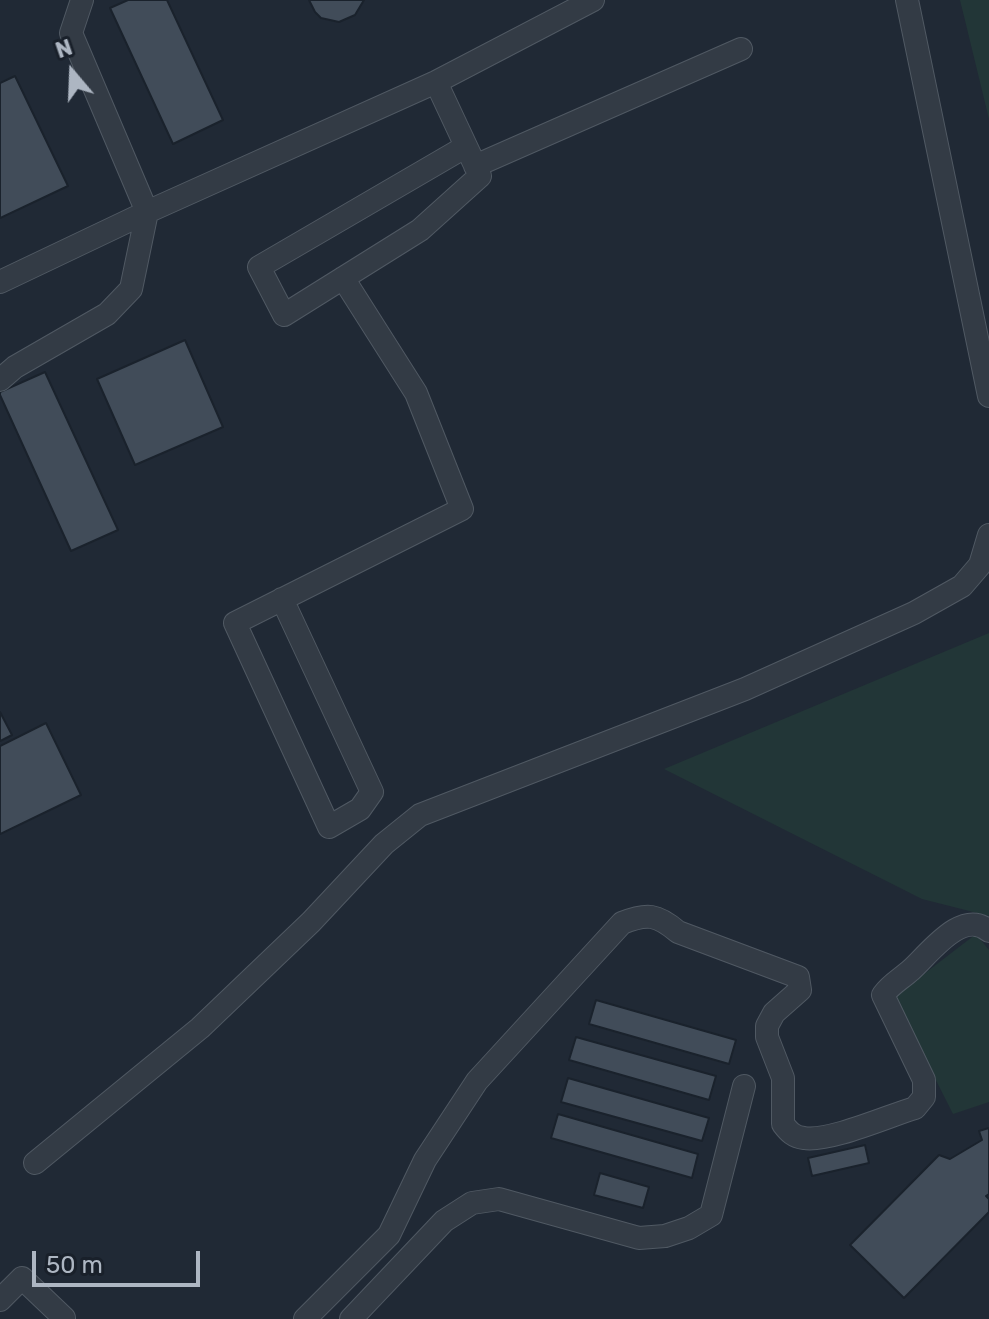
<!DOCTYPE html>
<html>
<head>
<meta charset="utf-8">
<style>
  body { margin:0 }
  #map { position:relative; width:989px; height:1319px; overflow:hidden; background:#202935; font-family:Rubik,sans-serif }
  canvas { display:block }
  .north { position:absolute; left:32px; top:32px; width:80px; height:80px; -webkit-text-stroke:6px #19202a; paint-order:stroke; rotate:341deg; font-size:22px; font-weight:700; line-height:32px; text-align:center; color:#adb6c2 }
  .north::after { content:''; display:block; margin:auto; width:28px; height:36px; background:#adb6c2; clip-path:polygon(50% 0,100% 100%,50% 72%,0 100%) }
  .scale { position:absolute; left:32px; top:1251px; width:168px; height:36px; box-sizing:border-box; border:4px solid #adb6c2; border-top:0; padding-left:10px; font-size:24px; line-height:28px; white-space:nowrap; color:#adb6c2; -webkit-text-stroke:6px #19202a; paint-order:stroke }
</style>
</head>
<body>
<div id="map">
<canvas width="989" height="1319"></canvas>
<div class="north">N</div>
<div class="scale">50 m</div>
</div>
<script>
const g = document.querySelector('canvas').getContext('2d');
g.lineJoin = 'round';
function paint(path, color) { g.fillStyle = color; g.fill(path, 'evenodd'); }
function stroke(path, color, width, dash) { g.strokeStyle = color; g.lineWidth = width; g.lineCap = dash ? 'butt' : 'round'; g.setLineDash(dash || []); g.stroke(path); }
const green = new Path2D(`
  M960 0H989V119Z
  M989 633V916L922 899 664 769Z
  M976 934 989 950V1102L953 1114 894 997Z`);
const building = new Path2D(`
  M128 0H167L223 120 173 144 110 8Z
  M309 0H364L355 15 339 22 321 18 315 12Z
  M15 76 68 186 0 218V83Z
  M185 340 223 427 135 465 97 379Z
  M45 372 118 530 71 551 0 395V392Z
  M0 712 12 735 0 741Z
  M46 723 81 795 0 834V746Z
  M596 1000 736 1040 729 1064 589 1024Z
  M576 1037 716 1076 709 1100 569 1060Z
  M568 1078 709 1118 702 1141 561 1102Z
  M558 1114 698 1154 692 1178 551 1138Z
  M989 1128V1194L986 1196 989 1199V1212L904 1298 850 1245 939 1155 950 1159 982 1140 979 1131Z
  M865 1145 869 1163 812 1176 808 1158Z
  M600 1173 649 1187 643 1208 594 1195Z`);
const minor = new Path2D(`
  M907 0 989 396
  M436 82 480 176 420 230 284 315 259 267 465 147
  M475 166 741 49
  M0 282 147 212 436 82 593 0
  M0 380 15 367 107 314 131 289 147 212 71 33 82 0
  M282 599 372 792 360 809 329 827 235 623 462 509 416 393 343 278
  M35 1163 200 1028 311 922 384 844 420 815 745 689 914 613 962 586 980 565 989 535
  M0 1300 22 1278 64 1318
  M305 1319 389 1235 425 1160 477 1081 622 923C647 913 657 914 678 932L798 977 800 990 774 1013 767 1026V1037L783 1078V1124C789 1132 794 1137 804 1138 830 1142 888 1116 915 1108L924 1097V1080L883 995C891 984 901 979 911 970 930 953 962 908 989 931
  M351 1319 444 1221 472 1203 499 1199 639 1238 665 1236 689 1228 711 1215 744 1086`);
paint(green, '#223637');
paint(building, '#414c59');
stroke(building, '#1a222c', 2);
stroke(minor, '#505963', 24);
stroke(minor, '#333b45', 22);
</script>
</body>
</html>
